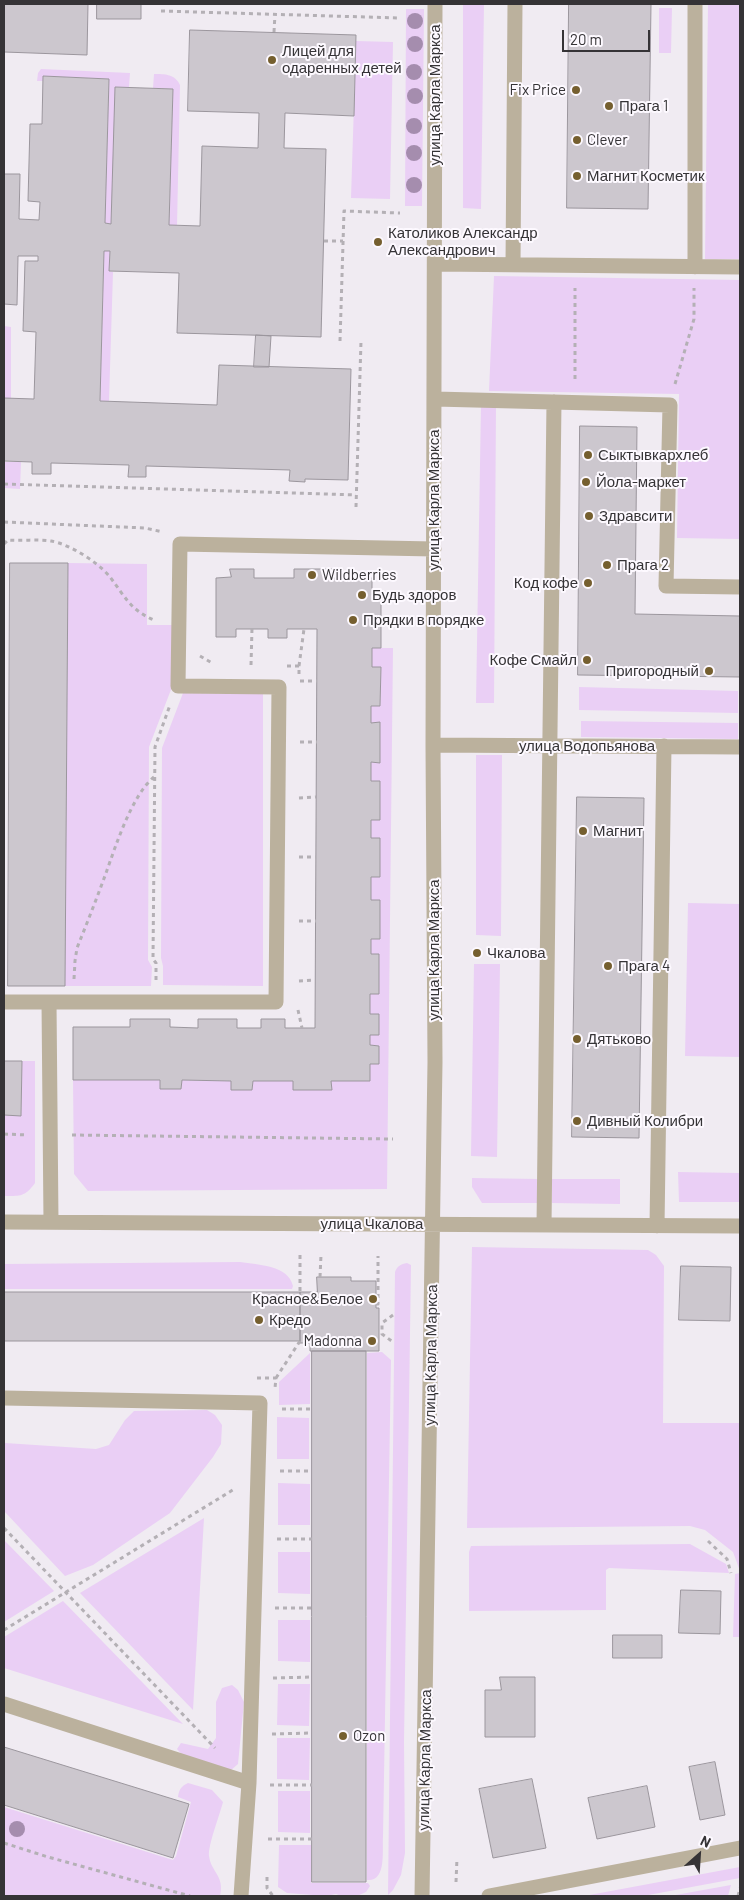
<!DOCTYPE html>
<html>
<head>
<meta charset="utf-8">
<style>
  body { margin:0 }
  #map { position:relative; width:744px; height:1900px; overflow:hidden; background:#f0ebf2; font-family:Barlow,sans-serif }
  canvas { display:block }
  .frame { position:absolute; inset:0; border:5px solid #353336; pointer-events:none }
  .north { position:absolute; left:674px; top:1830px; width:50px; height:50px; -webkit-text-stroke:4px #fdf9ff; paint-order:stroke; rotate:26deg; font-size:14px; font-weight:700; line-height:20px; text-align:center; color:#353336 }
  .north::after { content:''; display:block; margin:auto; width:18px; height:22px; background:#353336; clip-path:polygon(50% 0,100% 100%,50% 72%,0 100%) }
  .scale { position:absolute; left:562px; top:30px; width:88px; height:22px; box-sizing:border-box; border:2px solid #353336; border-top:0; padding-left:6px; font-size:15px; line-height:18px; white-space:nowrap; color:#353336; -webkit-text-stroke:4px #fdf9ff; paint-order:stroke }
</style>
</head>
<body>
<div id="map">
<canvas width="744" height="1900"></canvas>
<div class="frame"></div>
<div class="north">N</div>
<div class="scale">20 m</div>
</div>
<script>
const g = document.querySelector('canvas').getContext('2d');
g.lineJoin = 'round';
function paint(path, color) { g.fillStyle = color; g.fill(path, 'evenodd'); }
function stroke(path, color, width, dash) { g.strokeStyle = color; g.lineWidth = width; g.lineCap = dash ? 'butt' : 'round'; g.setLineDash(dash || []); g.stroke(path); }
function drawText(font, color, halo, rows, align = 'center') {
  g.font = font + ' Barlow,sans-serif'; g.lineWidth = 4; g.setLineDash([]); g.textBaseline = 'middle'; g.strokeStyle = halo; g.fillStyle = color; for (const [text, x, y, turn = 0] of rows) {
    g.save(); g.translate(x, y); g.rotate((+turn || 0) * Math.PI / 180); g.textAlign = isNaN(turn) ? turn : align; if (halo) g.strokeText(text, 0, 0); g.fillText(text, 0, 0); g.restore();
  }
}
const green = new Path2D(`
  M463 4H484L481 209 463 208Z
  M708 4H740V259H705Z
  M659 8H672L671 53H659Z
  M406 9H424L422 206H405Z
  M356 41 393 42 390 199 351 198Z
  M41 69 130 73 129 87H116L111 224 105 223 109 79 44 76 43 81H37L38 73Z
  M154 74C165 74 175 74 180 85L177 226 169 225 173 89 153 88Z
  M104 251H110L109 271 113 272 109 401H100Z
  M494 276 740 280V539L677 538 679 394 489 391Z
  M4 326 11 327V399H4Z
  M481 405H496L494 703H476Z
  M4 462H21L20 489 4 488Z
  M68 563 147 564V625H172V687L149 747 148 960 152 967 151 986H65Z
  M372 648H393L387 1189 88 1191 74 1174 73 1080H160V1089H181L182 1080 231 1081V1090H252L253 1081H293V1090H331V1081H370V1064H379V1046L370 1045V1035L379 1034V1014H370V994H379V954H371V939L380 900H371V820H380V782L371 781V762H380V723H371V706H380L381 667H372Z
  M579 687 738 691V713L579 710Z
  M183 693 263 694V986L163 985V966L161 958 162 748Z
  M581 721 738 723V739L581 737Z
  M476 755H502L501 936 476 935Z
  M688 903 740 904V1057L685 1056Z
  M474 964H500L497 1157 471 1156Z
  M22 1061H35V1183C25 1197 20 1196 4 1196V1115H21Z
  M678 1172 740 1173V1202H679Z
  M472 1178 539 1179 538 1203H482L472 1187Z
  M552 1179H620V1204L552 1203Z
  M472 1247 648 1250 656 1255 664 1266 663 1423H740V1571L733 1552 705 1530 690 1526 467 1528Z
  M240 1262C259 1265 288 1265 293 1286L292 1289H4V1264Z
  M407 1263 411 1265 404 1742 405 1853 401 1875 393 1890 388 1895 395 1272C397 1266 401 1264 407 1263Z
  M382 1352 391 1360 383 1836C382 1850 387 1882 367 1880V1353Z
  M310 1353V1404L279 1405V1382Z
  M207 1410 215 1415 222 1425 221 1444 213 1457 170 1513 93 1565 65 1576 4 1511V1446L5 1443 96 1449 109 1445 125 1420 134 1411Z
  M277 1417 309 1418V1459H277Z
  M278 1483 310 1484V1525H278Z
  M204 1518 193 1710 80 1593Z
  M4 1540 54 1591 4 1622Z
  M690 1544 726 1564 729 1573 609 1568 606 1570V1610L469 1611V1552L471 1546Z
  M278 1552H310V1594L278 1593Z
  M740 1573V1637H733L735 1574Z
  M63 1601 183 1724 4 1668V1637Z
  M278 1620H310V1662L278 1661Z
  M278 1684H310L309 1726 277 1725Z
  M232 1685 238 1690 244 1702 238 1764 230 1771 183 1756 177 1749 181 1743 208 1749 216 1738V1702L222 1688Z
  M277 1738H310L309 1780 277 1779Z
  M188 1783 212 1790 223 1802C220 1814 208 1845 209 1856 211 1872 225 1876 220 1896H4V1807L173 1860 176 1856 191 1802 178 1797C179 1790 181 1786 188 1783Z
  M278 1791H310V1833L278 1832Z
  M279 1845H311V1883H368L370 1886 366 1892 357 1896H341L336 1894 326 1896 287 1893 278 1887Z
  M740 1867V1878L643 1896H584Z
  M731 1885 728 1896H670Z`);
const building = new Path2D(`
  M4 4H88L87 55 4 52Z
  M97 4H141V19H97Z
  M569 4H651L648 209 567 208Z
  M190 30 356 35 354 116 285 113 284 148 326 149 321 337 177 333 179 273 109 271 110 251H104L100 401 217 405 219 365 351 369 348 480 305 479V482L289 481 290 470 146 466V477H128L129 465 51 463V474H32V462L4 461V398L34 399 36 332 23 331 25 261H38V256H18L17 305 4 304V174H20L19 219 39 220 40 202 28 201 30 124H42L43 76 109 79 105 223 111 224 115 87 173 89 169 225 200 226 202 146 258 148 259 113 188 111Z
  M256 335 271 336 269 367H254Z
  M580 426 637 427 635 614 740 616V677L578 675Z
  M10 563H68L65 986H8Z
  M230 569H254V578H294V569H333L332 578H372V595H381V617H372V625H381V648H372V667H381L380 706H371V723L380 722V763L371 762V781H380V820H371V838H380V877H371V900H380V939H371V954H379V994H370V1014H379V1035H370V1045L379 1046V1064H370V1081H331L332 1090H293V1081H253L252 1090H231V1081L182 1080 181 1089H160V1080H73V1027H130V1019H170V1027L198 1028V1019H237V1028H261V1019H285V1028H315L317 629H287V638H268V629H236V637H216V578L231 577Z
  M577 797 644 798 639 1138 572 1137Z
  M4 1061H22L21 1116 4 1115Z
  M681 1266 731 1267 730 1321 679 1320Z
  M317 1277H351V1281H376V1308H379V1351H310V1343H300V1292H317Z
  M4 1292H300V1341H4Z
  M312 1351H366V1882H312Z
  M681 1590 721 1591 720 1634 679 1633Z
  M613 1635H662V1658H613Z
  M500 1677H535V1737H485V1690H501Z
  M4 1747 189 1804 173 1858 4 1805Z
  M715 1762 725 1815 700 1820 689 1767Z
  M532 1779 546 1848 493 1858 479 1789Z
  M647 1786 655 1827 597 1839 588 1798Z`);
const path = new Path2D(`
  M161 11 400 18
  M274 32 275 14
  M324 241H343
  M340 341 344 211 400 213
  M575 379V288
  M675 384 694 319V288
  M4 484 356 495
  M356 507 361 341
  M4 522 145 528 163 532
  M4 544 8 540C22 541 37 539 51 541 69 544 98 562 110 577 126 598 130 610 156 621
  M200 656 212 663
  M251 665 252 628
  M287 666H299V676
  M299 666 304 629
  M300 681H317
  M300 742H317
  M299 798 316 797
  M299 857H316
  M299 921H316
  M74 979 75 961 77 948C87 923 97 898 106 873 116 845 132 795 154 777
  M156 980V963L153 959 155 747 170 705
  M299 981 315 980
  M298 1010 302 1028
  M4 1134 28 1135
  M72 1135 393 1139
  M300 1255V1292
  M320 1277 321 1255
  M376 1304H378V1256
  M393 1315 382 1323V1334L393 1342
  M257 1378H276L275 1388
  M276 1378 300 1341
  M282 1409H312
  M280 1471H312
  M4 1528 215 1748
  M277 1539H312
  M708 1541 727 1559 731 1573
  M275 1608H312
  M4 1630 236 1488
  M273 1678 312 1677
  M272 1734 312 1733
  M270 1785H312
  M268 1839H312
  M4 1843 48 1857 190 1896
  M267 1877V1888L273 1896
  M456 1882 457 1858
  M738 1896 740 1888`);
const minor = new Path2D(`
  M435 264 740 267
  M513 265 515 4
  M695 267V4
  M435 399 670 405 666 586 740 587
  M433 745 740 747
  M4 1002H276L279 687 178 686 180 544 434 549
  M49 1002 51 1222
  M4 1222 740 1226
  M544 1225 554 402
  M657 1226 664 746
  M4 1398 260 1403 249 1783 241 1896
  M4 1704 249 1783
  M422 1896 435 1062 433 745 435 4
  M489 1896 740 1848`);
const trees = [
  [415,21],
  [415,44],
  [414,72],
  [415,96],
  [414,126],
  [414,153],
  [414,185],
  [17,1829]
];
const markers = [
  [272,60,5,"#755f2f"],
  [576,90,5,"#755f2f"],
  [609,106,5,"#755f2f"],
  [577,140,5,"#755f2f"],
  [577,176,5,"#755f2f"],
  [378,242,5,"#755f2f"],
  [588,455,5,"#755f2f"],
  [586,482,5,"#755f2f"],
  [589,516,5,"#755f2f"],
  [607,565,5,"#755f2f"],
  [312,575,5,"#755f2f"],
  [588,583,5,"#755f2f"],
  [362,595,5,"#755f2f"],
  [353,620,5,"#755f2f"],
  [587,660,5,"#755f2f"],
  [709,671,5,"#755f2f"],
  [583,831,5,"#755f2f"],
  [477,953,5,"#755f2f"],
  [608,966,5,"#755f2f"],
  [577,1039,5,"#755f2f"],
  [577,1121,5,"#755f2f"],
  [373,1299,5,"#755f2f"],
  [259,1320,5,"#755f2f"],
  [372,1341,5,"#755f2f"],
  [343,1736,5,"#755f2f"]
];
const poiNames = [
  ["Лицей для",282,51],
  ["одаренных детей",282,68],
  ["Fix Price",566,90,"right"],
  ["Прага 1",619,106],
  ["Clever",587,140],
  ["Магнит Косметик",587,176],
  ["Католиков Александр",388,233],
  ["Александрович",388,250],
  ["Сыктывкархлеб",598,455],
  ["Йола-маркет",596,482],
  ["Здравсити",599,516],
  ["Прага 2",617,565],
  ["Wildberries",322,575],
  ["Код кофе",578,583,"right"],
  ["Будь здоров",372,595],
  ["Прядки в порядке",363,620],
  ["Кофе Смайл",577,660,"right"],
  ["Пригородный",699,671,"right"],
  ["Магнит",593,831],
  ["Чкалова",487,953],
  ["Прага 4",618,966],
  ["Дятьково",587,1039],
  ["Дивный Колибри",587,1121],
  ["Красное&Белое",363,1299,"right"],
  ["Кредо",269,1320],
  ["Madonna",362,1341,"right"],
  ["Ozon",353,1736]
];
const streetNames = [
  ["улица Карла Маркса",435,95,-90],
  ["улица Карла Маркса",434,500,-90],
  ["улица Водопьянова",587,746],
  ["улица Карла Маркса",434,950,-90],
  ["улица Чкалова",372,1224],
  ["улица Карла Маркса",431,1355,-89],
  ["улица Карла Маркса",425,1760,-89]
];
paint(green, '#eacff5');
paint(building, '#ccc7ce');
stroke(building, '#9b969d', 1);
stroke(path, '#b4b0b5', 3, [4, 4]);
stroke(minor, '#bbb19d', 15);
g.fillStyle = '#a58dae';
for (const [x, y] of trees) { g.beginPath(); g.arc(x, y, 8, 0, 2 * Math.PI); g.fill(); }
for (const [x, y, r, color] of markers) { const dot = new Path2D(); dot.arc(x, y, r, 0, 2 * Math.PI); g.fillStyle = color; g.fill(dot); stroke(dot, '#fdf9ff', 2); }
drawText('15px', '#353336', '#fdf9ff', poiNames, 'left');
drawText('15px', '#353336', '#fdf9ff', streetNames);
</script>
</body>
</html>
